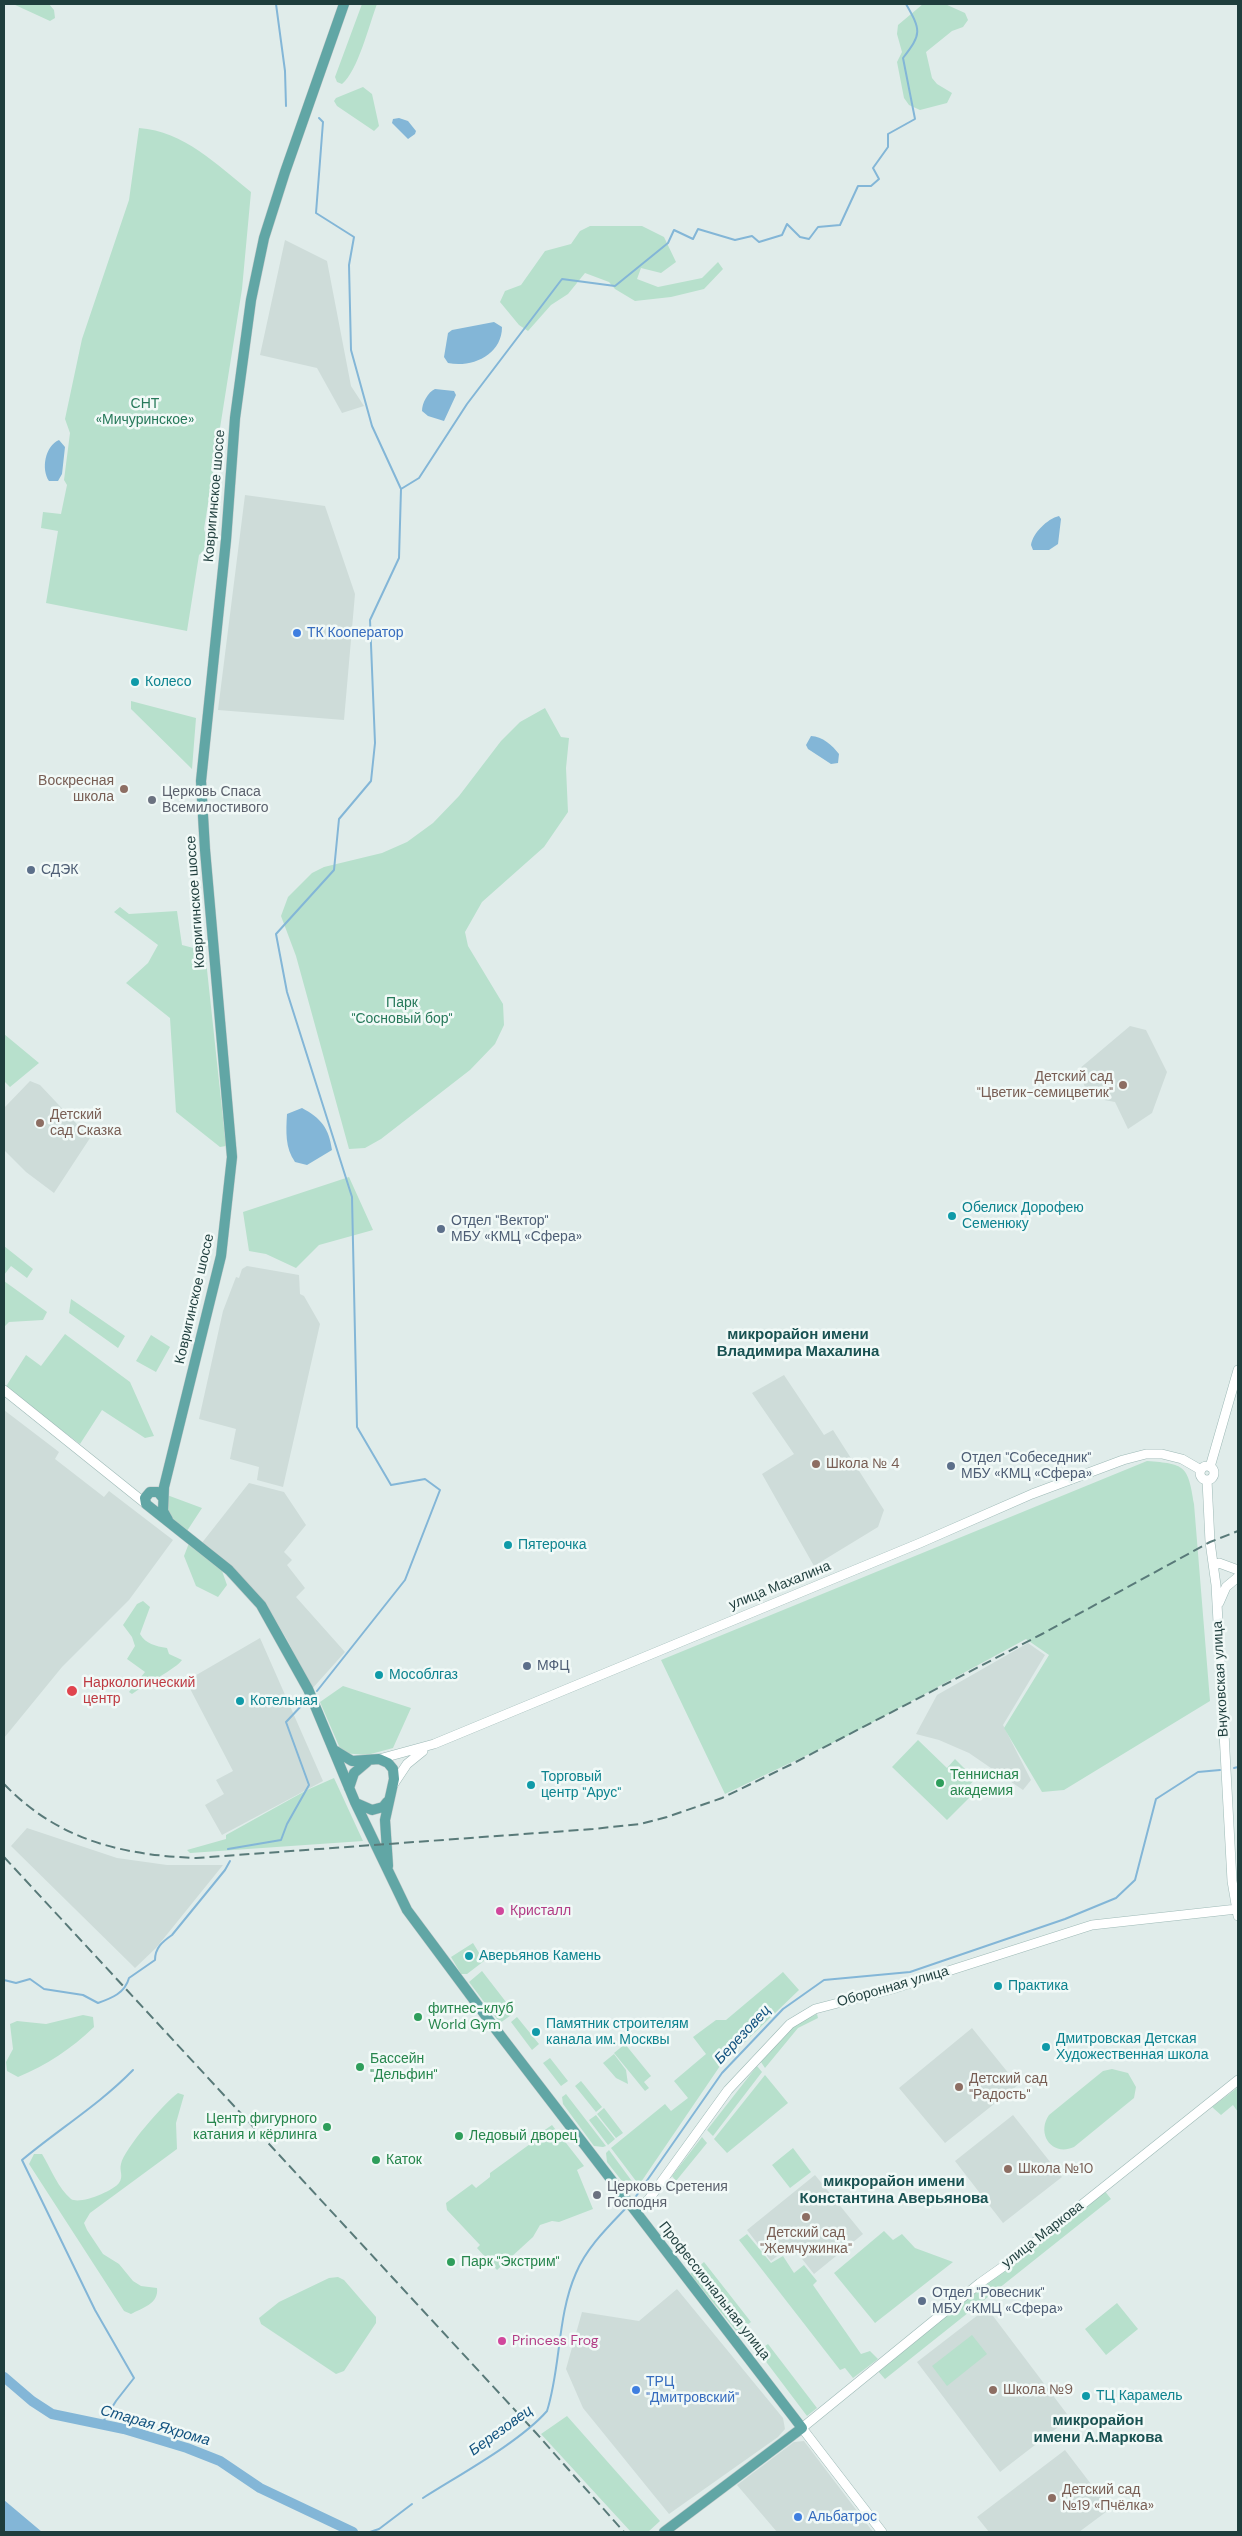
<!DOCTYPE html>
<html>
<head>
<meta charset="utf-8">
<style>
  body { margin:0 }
  #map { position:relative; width:1242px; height:2536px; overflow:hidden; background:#e0ecea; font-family:"DM Sans",sans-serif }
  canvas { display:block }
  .frame { position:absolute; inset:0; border:5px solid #1f3e3d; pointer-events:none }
</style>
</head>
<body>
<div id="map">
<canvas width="1242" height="2536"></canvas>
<div class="frame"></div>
</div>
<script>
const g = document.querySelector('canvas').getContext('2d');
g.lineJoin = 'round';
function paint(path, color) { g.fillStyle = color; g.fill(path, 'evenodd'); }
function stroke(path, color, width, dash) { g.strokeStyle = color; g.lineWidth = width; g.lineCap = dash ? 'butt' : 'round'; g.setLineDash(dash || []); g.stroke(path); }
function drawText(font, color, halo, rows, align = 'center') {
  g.font = font + ' "DM Sans",sans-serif'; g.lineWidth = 5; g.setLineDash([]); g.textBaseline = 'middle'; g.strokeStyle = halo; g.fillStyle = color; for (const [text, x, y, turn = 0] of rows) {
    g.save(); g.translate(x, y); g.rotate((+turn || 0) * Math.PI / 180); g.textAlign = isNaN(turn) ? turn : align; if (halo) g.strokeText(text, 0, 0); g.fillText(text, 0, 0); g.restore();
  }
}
const built = new Path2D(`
  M285 240 327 261 351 386 364 406 342 413 317 368 260 355Z
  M245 495 325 506 355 594 344 720 218 710Z
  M1130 1026 1146 1030 1167 1072 1152 1113 1128 1129 1115 1102 1088 1097 1079 1069Z
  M30 1081 40 1085 90 1138 54 1193 26 1172 4 1150V1108Z
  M247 1266 299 1275 300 1294 304 1296 320 1324 283 1487 257 1480 259 1467 230 1459 236 1429 199 1419 223 1311 236 1277 239 1278 242 1269Z
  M784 1375 824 1435 833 1430 884 1510 878 1527 814 1566 762 1474 794 1454 752 1393Z
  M4 1410 59 1452 55 1459 104 1497 109 1491 173 1540 129 1600 62 1667 4 1738Z
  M249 1483 284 1492 306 1525 284 1552 292 1560 287 1565 305 1588 296 1597 345 1652 311 1690 289 1643 264 1601 250 1585 201 1544Z
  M260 1638 323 1781 222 1835 205 1805 224 1794 216 1780 233 1771 186 1681Z
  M1028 1643 1045 1655 1003 1725 1031 1780 1023 1790 969 1753 939 1740 916 1734 937 1695Z
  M27 1828 117 1858 167 1865H223L156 1948 135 1968 11 1846Z
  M972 2028 1018 2085 945 2143 899 2088Z
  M1013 2115 1062 2177 1003 2223 955 2161Z
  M815 2175 863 2234 814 2274 791 2245 771 2261 747 2230Z
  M677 2289 783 2418 785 2429 778 2437 669 2514 583 2408 566 2369 582 2312 639 2321Z
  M987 2308 1070 2418 1000 2472 917 2362Z
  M804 2441 873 2532H777L737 2485 794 2442Z
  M1065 2450 1110 2509 1079 2532H989L977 2517Z`);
const green = new Path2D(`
  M13 4H49L54 10 55 18 50 21Z
  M362 4H377C369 25 358 71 342 84L337 82 335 77Z
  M923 4H945L965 13 968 20 963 27 952 31 926 52 932 78 937 84 952 93 947 103 920 110 909 105 904 98 897 62 902 52 897 34 898 25Z
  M363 87 372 94 379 126 374 131 337 106 334 101 336 98Z
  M139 128C184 131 217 165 251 192L242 289 204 529 209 545 199 555 187 631 46 603 58 531 41 528 43 512 61 514 67 485 64 480 70 433 65 419 82 339 129 200Z
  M590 226H642L664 237 676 262 661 273 641 268 637 279 658 287 702 278 718 262 723 269 704 289 671 297 635 301 615 289 609 282 585 273 568 294 551 305 528 331 519 325 500 302 505 291 521 285 545 251 571 244 580 231Z
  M131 701 196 718 192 769 131 709Z
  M545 708 561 737 569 738 566 768 568 812 544 847 482 902 465 932 468 946 503 1004 504 1025 495 1044 470 1070 381 1139 365 1148 349 1149 296 956 281 916 288 897 312 873 324 867 382 853 407 842 433 823 459 796 501 741 520 722Z
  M120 907 129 914 177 911 182 945 205 951 226 1146 220 1147 176 1112 170 1018 126 983 148 963 158 945 114 912Z
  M4 1034 39 1063 10 1087 4 1081Z
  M349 1177 373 1230 319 1245 296 1268 266 1254 249 1251 243 1212Z
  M4 1246 33 1269 27 1278 11 1266 4 1275Z
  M4 1281 47 1312 43 1320 9 1322 4 1327Z
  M71 1299 125 1336 118 1348 69 1313Z
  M65 1334 130 1382 154 1436 145 1438 102 1410 80 1444 5 1388 26 1355 41 1366Z
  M151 1335 170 1347 156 1372 136 1361Z
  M1147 1461C1185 1464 1188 1465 1194 1504L1210 1701 1064 1790 1042 1792 1004 1728 1049 1655 1026 1639 851 1734 725 1794 661 1660Z
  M167 1495 202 1508 187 1531 166 1514Z
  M189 1543 221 1568 227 1585 218 1597 196 1586 184 1556Z
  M143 1601 150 1607 140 1634C146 1644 155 1646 167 1648L169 1654 182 1660C177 1668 143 1686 132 1694L129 1692 145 1672 127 1659 135 1646 132 1637 123 1625 137 1604Z
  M343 1686 411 1708 393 1748 367 1755 342 1753 320 1702Z
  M918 1740 947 1768 955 1759 975 1779 968 1787 974 1793 947 1820 892 1767Z
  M334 1778 363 1841 190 1853 187 1850 226 1839V1835L307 1790Z
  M473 1943 484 1961 467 1974H461L451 1957Z
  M482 1971 513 2011 514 2013 500 2023 469 1982Z
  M783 1972 799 1990 720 2066 639 2185 611 2148 665 2104 671 2111 688 2098 674 2081 706 2054 693 2037 716 2020H726Z
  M817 2014 818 2018 798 2028 765 2068 761 2062 793 2025Z
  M83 2015 93 2017 94 2027C71 2049 47 2065 18 2077L7 2071 6 2062 13 2049 10 2024 17 2021 46 2024Z
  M517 2017 539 2044 532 2050 511 2022Z
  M625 2044 651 2076 644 2082 649 2088 645 2091 614 2053Z
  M614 2054 626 2070 628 2084 616 2078 603 2063Z
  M550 2058 568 2081 561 2086 543 2063Z
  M757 2066 762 2072 713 2136 707 2130Z
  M1112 2069 1128 2073 1136 2087 1134 2098 1074 2147C1052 2157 1036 2134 1049 2115L1103 2071Z
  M765 2075 788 2103 727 2153 714 2139Z
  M581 2081 602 2107 596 2112 575 2086Z
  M1237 2088 1238 2112 1233 2105 1221 2115 1212 2107Z
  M178 2093 184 2095 176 2123 177 2149 90 2213 84 2223 87 2230 103 2254 119 2264 133 2281 141 2286 157 2288C159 2304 142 2308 131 2314L124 2311 29 2164 34 2154H42C51 2169 58 2188 71 2199 80 2205 113 2191 119 2183 124 2176 119 2171 121 2164 124 2149 164 2103 178 2093Z
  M566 2094 606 2146 603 2147 594 2146 563 2104 562 2097Z
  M604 2108 623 2133 616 2138 597 2114Z
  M596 2115 615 2139 608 2145 589 2120Z
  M552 2125 584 2166 577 2170 593 2209 559 2222 552 2221 540 2225 533 2237 497 2270 477 2248 480 2245 447 2210 446 2203 472 2184 476 2188 490 2177V2173L537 2139 539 2134Z
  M702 2137 707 2143 676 2181 672 2176Z
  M793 2148 811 2172 790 2188 772 2165Z
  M609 2150 634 2184 629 2190 607 2162 606 2153Z
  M1104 2190 1111 2199 885 2379 877 2370Z
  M884 2231 893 2240 902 2234 915 2248 953 2262 875 2323 834 2273Z
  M747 2234 771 2263 783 2256 794 2273 804 2265 817 2281 813 2285 861 2354 870 2351 878 2359 853 2378 845 2368 840 2370 739 2240Z
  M704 2262 751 2322 737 2332 690 2274Z
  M338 2277 344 2280 376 2317V2323L344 2371 336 2374 261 2324 259 2318 279 2302 329 2278Z
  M1117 2303 1138 2329 1106 2355 1085 2329Z
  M972 2335 987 2354 947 2386 932 2366Z
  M768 2344 817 2408 807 2416 758 2351Z
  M567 2416 660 2521 648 2532H631L541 2434Z`);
const water = new Path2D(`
  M399 118 408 121 416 131 415 134 408 139 392 123 393 119Z
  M494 322 502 327C502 355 472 368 448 363L444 357 448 333 452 330Z
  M435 389 454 391 456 395 444 421 428 416 422 411C422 403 428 392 435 389Z
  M59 440 65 447 62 474 58 481H49C41 469 45 446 59 440Z
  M1059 516 1061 519 1058 544 1049 550H1033L1031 545C1033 533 1047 519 1059 516Z
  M811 736C822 736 833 746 839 754L838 763 831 764 808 749 806 745Z
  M302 1108C321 1118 329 1128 332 1150L307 1165 295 1162C285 1148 286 1131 287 1114Z
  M4 2500 42 2532H4Z`);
const stream = new Path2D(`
  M276 4 285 71 286 106
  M319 118 323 122 316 213 354 237 349 265 351 350 372 426 401 489
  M317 1691 405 1580 440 1490 425 1479 391 1485 357 1427 352 1197 287 992 276 934 334 870 339 819 371 781 375 743 370 620 399 558 401 489 419 478 467 404 562 279 615 286 668 243 674 230 693 239 698 229 735 240 752 236 759 242 782 235 787 224 800 237 809 239 818 227 840 225 858 186H871L879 179 873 168 888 147V134L915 119 903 58C922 34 921 30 906 4
  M1234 1768 1238 1767
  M228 1849 281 1840 287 1824 309 1785 286 1722 304 1703
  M4 1980 16 1983 30 1979 44 1989 83 1995 98 2003C112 1998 125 1993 129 1978L155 1960C155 1948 162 1942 172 1935L225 1870 230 1861
  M632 2202 722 2073 783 2009 824 1980 910 1972 1065 1919 1116 1898 1135 1880 1156 1799 1198 1772 1220 1770
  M101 2425 116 2401 134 2378 95 2310 22 2160C59 2129 100 2104 133 2070
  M423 2498C459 2475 520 2442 547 2411 561 2367 557 2316 576 2273 587 2247 608 2227 627 2207
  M370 2532 379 2529 412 2504`);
const river = new Path2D(`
  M4 2377 32 2401 52 2414 124 2429 187 2448 220 2461 260 2488 353 2532`);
const secondary = new Path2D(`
  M4 1390 146 1504
  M1200 1473a7 7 0 1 1 14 0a7 7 0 1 1-14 0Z
  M1210 1467 1238 1370
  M1207 1480 1210 1542 1216 1585 1232 1881 1238 1916
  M1214 1566 1219 1563 1238 1570
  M1219 1603 1226 1587 1238 1577
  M379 1759 434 1744 920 1543 1032 1494 1123 1460 1146 1454H1162L1182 1459 1201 1470
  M393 1785 407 1764 423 1751
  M636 2212 649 2199 728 2090 790 2024 815 2009 892 1989 1092 1925 1237 1909
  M882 2532 802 2428 980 2283 1014 2259 1238 2080`);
const primary = new Path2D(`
  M163 1498 158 1492H150L145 1498 146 1504 229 1570 261 1605 308 1689 355 1802 407 1910 497 2031 802 2428 664 2532
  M168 1520 163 1511 164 1487 221 1256 232 1157 205 850 201 781 226 540 235 418 251 300 264 238 285 172 344 4
  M334 1750 352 1761 379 1759 388 1763 393 1769 394 1779 385 1820 388 1866
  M349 1788 354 1773 367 1762
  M356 1803 372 1810 383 1807 387 1802`);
const rail = new Path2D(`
  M4 1784C58 1840 121 1855 196 1858L593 1829 640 1824 667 1817 722 1798 790 1765 1042 1634 1210 1542 1238 1531
  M4 1857 537 2434 624 2532`);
const markers = [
  [297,633,5,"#3f7fe0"],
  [135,682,5,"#0f9aa8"],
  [124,789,5,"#8d6e63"],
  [152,800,5,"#6b7280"],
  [31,870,5,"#5c6f8a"],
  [1123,1085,5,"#8d6e63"],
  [40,1123,5,"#8d6e63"],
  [952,1216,5,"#0f9aa8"],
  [441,1229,5,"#5c6f8a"],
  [816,1464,5,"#8d6e63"],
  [951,1466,5,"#5c6f8a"],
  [508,1545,5,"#0f9aa8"],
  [527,1666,5,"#5c6f8a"],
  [379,1675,5,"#0f9aa8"],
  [72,1691,6,"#e0444e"],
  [240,1701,5,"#0f9aa8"],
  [940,1783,5,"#2e9e5b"],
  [531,1785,5,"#0f9aa8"],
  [500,1911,5,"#d1479c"],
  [469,1956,5,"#0f9aa8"],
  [998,1986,5,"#0f9aa8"],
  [418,2017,5,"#2e9e5b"],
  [536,2032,5,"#0f9aa8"],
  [1046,2047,5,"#0f9aa8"],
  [360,2067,5,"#2e9e5b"],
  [959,2087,5,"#8d6e63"],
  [327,2127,5,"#2e9e5b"],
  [459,2136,5,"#2e9e5b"],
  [376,2160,5,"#2e9e5b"],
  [1008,2169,5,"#8d6e63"],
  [597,2195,5,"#6b7280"],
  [806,2217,5,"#8d6e63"],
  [451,2262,5,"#2e9e5b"],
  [922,2301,5,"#5c6f8a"],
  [502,2341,5,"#d1479c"],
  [636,2390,5,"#3f7fe0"],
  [993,2390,5,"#8d6e63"],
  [1086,2396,5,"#0f9aa8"],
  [1052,2498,5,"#8d6e63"],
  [798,2517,5,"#3f7fe0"]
];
const parkNames = [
  ["СНТ",145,404],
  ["«Мичуринское»",145,420],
  ["Парк",402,1003],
  ["\"Сосновый бор\"",402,1019]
];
const streetNames = [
  ["Ковригинское шоссе",215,496,-85],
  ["Ковригинское шоссе",196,902,-94],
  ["Ковригинское шоссе",195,1299,-77],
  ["улица Махалина",780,1586,-22],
  ["Внуковская улица",1221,1679,-93],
  ["Оборонная улица",893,1987,-16],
  ["улица Маркова",1043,2235,-38],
  ["Профессиональная улица",714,2291,52]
];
const shopNames = [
  ["ТК Кооператор",307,633],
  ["ТРЦ",646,2382],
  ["\"Дмитровский\"",646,2398],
  ["Альбатрос",808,2517]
];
const cultureNames = [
  ["Колесо",145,682],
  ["Обелиск Дорофею",962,1208],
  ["Семенюку",962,1224],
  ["Пятерочка",518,1545],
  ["Мособлгаз",389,1675],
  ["Котельная",250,1701],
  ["Торговый",541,1777],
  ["центр \"Арус\"",541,1793],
  ["Аверьянов Камень",479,1956],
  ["Практика",1008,1986],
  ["Памятник строителям",546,2024],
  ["канала им. Москвы",546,2040],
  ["Дмитровская Детская",1056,2039],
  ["Художественная школа",1056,2055],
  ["ТЦ Карамель",1096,2396]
];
const educationNames = [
  ["Воскресная",114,781,"right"],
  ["школа",114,797,"right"],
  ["Детский сад",1113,1077,"right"],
  ["\"Цветик-семицветик\"",1113,1093,"right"],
  ["Детский",50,1115],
  ["сад Сказка",50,1131],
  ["Школа № 4",826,1464],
  ["Детский сад",969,2079],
  ["\"Радость\"",969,2095],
  ["Школа №10",1018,2169],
  ["Детский сад",806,2233,"center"],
  ["\"Жемчужинка\"",806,2249,"center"],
  ["Школа №9",1003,2390],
  ["Детский сад",1062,2490],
  ["№19 «Пчёлка»",1062,2506]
];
const worshipNames = [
  ["Церковь Спаса",162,792],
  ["Всемилостивого",162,808],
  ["Церковь Сретения",607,2187],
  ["Господня",607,2203]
];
const serviceNames = [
  ["СДЭК",41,870],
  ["Отдел \"Вектор\"",451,1221],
  ["МБУ «КМЦ «Сфера»",451,1237],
  ["Отдел \"Собеседник\"",961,1458],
  ["МБУ «КМЦ «Сфера»",961,1474],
  ["МФЦ",537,1666],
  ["Отдел \"Ровесник\"",932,2293],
  ["МБУ «КМЦ «Сфера»",932,2309]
];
const healthNames = [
  ["Наркологический",83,1683],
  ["центр",83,1699]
];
const leisureNames = [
  ["Теннисная",950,1775],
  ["академия",950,1791],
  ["фитнес-клуб",428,2009],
  ["World Gym",428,2025],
  ["Бассейн",370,2059],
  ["\"Дельфин\"",370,2075],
  ["Центр фигурного",317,2119,"right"],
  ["катания и кёрлинга",317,2135,"right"],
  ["Ледовый дворец",469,2136],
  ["Каток",386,2160],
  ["Парк \"Экстрим\"",461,2262]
];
const hotelNames = [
  ["Кристалл",510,1911],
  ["Princess Frog",512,2341]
];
const neighbourhoodNames = [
  ["микрорайон имени",798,1335],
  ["Владимира Махалина",798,1352],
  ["микрорайон имени",894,2182],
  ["Константина Аверьянова",894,2199],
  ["микрорайон",1098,2421],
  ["имени А.Маркова",1098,2438]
];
const waterNames = [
  ["Березовец",743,2035,-47],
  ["Старая Яхрома",155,2426,16],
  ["Березовец",501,2431,-36]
];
paint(built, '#cedcd9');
paint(green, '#b7e0cc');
paint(water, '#83b6d7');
stroke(stream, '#83b6d7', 2);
stroke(river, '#83b6d7', 10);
stroke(secondary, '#9db9b6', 10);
stroke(primary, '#c0c9c9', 11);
stroke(secondary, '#fff', 9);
stroke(primary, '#61a6a5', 10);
stroke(rail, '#597a79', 2, [10, 5]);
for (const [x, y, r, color] of markers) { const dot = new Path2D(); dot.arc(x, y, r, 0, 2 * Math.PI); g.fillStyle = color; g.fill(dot); stroke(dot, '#f1f9f7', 2); }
drawText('14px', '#26795a', '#f1f9f7', parkNames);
drawText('14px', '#1f3e3d', '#f1f9f7', streetNames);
drawText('14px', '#366cbe', '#f1f9f7', shopNames, 'left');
drawText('14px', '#0d838f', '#f1f9f7', cultureNames, 'left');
drawText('14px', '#785e54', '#f1f9f7', educationNames, 'left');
drawText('14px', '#5b616d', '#f1f9f7', worshipNames, 'left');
drawText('14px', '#4e5e75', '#f1f9f7', serviceNames, 'left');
drawText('14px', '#be3a42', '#f1f9f7', healthNames, 'left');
drawText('14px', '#27864d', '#f1f9f7', leisureNames, 'left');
drawText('14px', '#b23c85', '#f1f9f7', hotelNames, 'left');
drawText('bold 15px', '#195252', '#f1f9f7', neighbourhoodNames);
drawText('italic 15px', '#145480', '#f1f9f7', waterNames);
</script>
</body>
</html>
